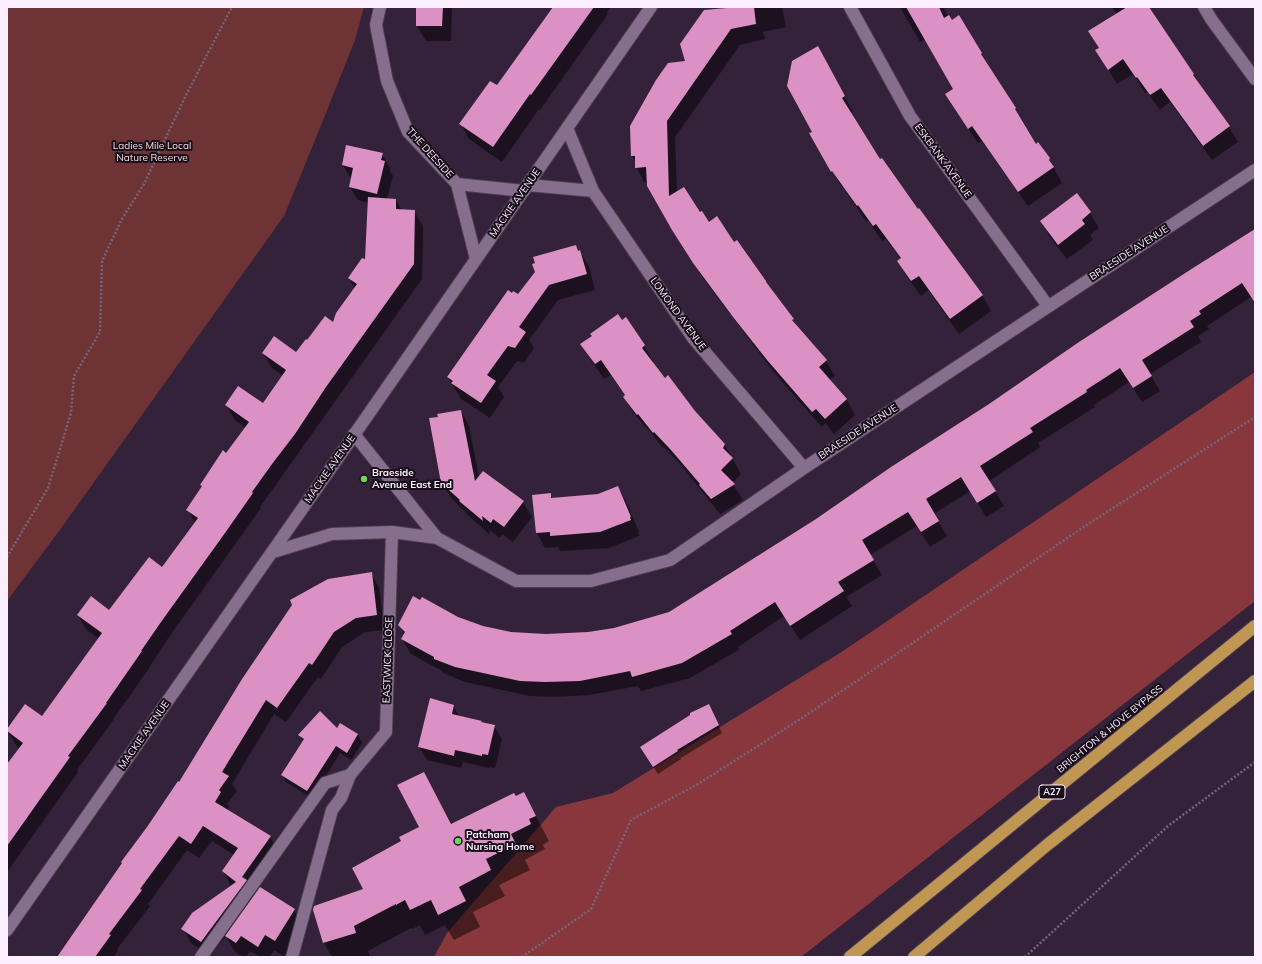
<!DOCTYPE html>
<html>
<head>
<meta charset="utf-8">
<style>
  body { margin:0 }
  #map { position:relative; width:1262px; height:964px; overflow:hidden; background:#34213a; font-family:Mulish,sans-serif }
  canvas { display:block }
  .frame { position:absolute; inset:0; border:8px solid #fcefff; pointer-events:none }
</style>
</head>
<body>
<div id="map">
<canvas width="1262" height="964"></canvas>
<div class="frame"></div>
</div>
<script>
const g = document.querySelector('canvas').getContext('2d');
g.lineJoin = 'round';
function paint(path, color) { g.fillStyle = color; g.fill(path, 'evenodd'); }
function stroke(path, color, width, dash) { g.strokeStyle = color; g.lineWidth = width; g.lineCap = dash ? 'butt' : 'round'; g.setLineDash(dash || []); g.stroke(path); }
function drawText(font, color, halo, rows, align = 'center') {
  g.font = font + ' Mulish,sans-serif'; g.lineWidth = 4; g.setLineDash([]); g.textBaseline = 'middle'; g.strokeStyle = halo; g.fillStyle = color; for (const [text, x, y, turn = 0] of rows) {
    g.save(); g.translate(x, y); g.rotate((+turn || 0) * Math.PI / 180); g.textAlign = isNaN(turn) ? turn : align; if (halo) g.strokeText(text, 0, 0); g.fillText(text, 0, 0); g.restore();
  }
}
const green = new Path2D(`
  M7 7H364L355 40 324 118 284 216 62 527 7 601Z`);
const forest = new Path2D(`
  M1255 372V601L801 957H434L447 933 556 807 613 793 840 653Z`);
const shadow = new Path2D(`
  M417 7H452L451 41H426L417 26Z
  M554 7H611L607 12 608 14 540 110 539 109 502 162 469 139 461 124 497 87Z
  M722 7H782L786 27 763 32 765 39 740 45 675 137 677 193 708 223 734 244 770 290 793 320 798 328 826 361 835 376 829 380 847 400 855 415 834 434 825 423 822 427 777 376 703 278 682 246 648 183H645L636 167V163L632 156 631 126 686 62Z
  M900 7H943L951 21 959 16 1036 146 1049 159 1062 183 1028 206 982 141 978 143 955 110 954 89 925 39 920 42Z
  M1112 7H1148L1194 75 1201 88 1229 127 1238 142 1212 160 1170 102 1160 110 1147 92 1145 93 1133 74 1117 84 1106 66 1099 49 1089 32 1117 14Z
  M826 62 853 112 850 113 879 160 982 295 991 311 959 334 928 290 921 296 907 277 898 261 901 259 886 239 882 241 868 220 866 221 842 186H841L811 134 813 132Z
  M382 154 390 168V171L393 176 387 199 396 200 402 210 414 211 423 226 422 279 260 507 261 508 169 637 150 666V667L114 718V719L77 770 78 772 7 872V766L20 749 16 745 7 731 42 718 99 639 86 629 78 615 110 611 162 568 195 523 188 510 203 488 201 485 227 454 246 428 235 420 226 405 263 404 283 376 272 368 263 353 296 354 307 341 334 323 355 288 349 278 366 261 369 203 358 200 350 187 351 179 343 165Z
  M1077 194 1090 213 1099 228 1090 235 1093 240 1067 259 1050 237 1041 221Z
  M1255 230V303L1251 297 1207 326 1209 329 1198 336 1201 342 1150 374 1160 391 1142 402 1129 382 1094 405 1095 407 1038 443 1040 447 989 481 1004 506 986 517 970 491 934 514 947 536 930 547 917 526 870 555 882 575 846 597 852 606 800 640 784 616 738 647 740 649 690 678 641 691 638 686 589 695 554 697 530 696 465 682 443 673 442 671 411 654 402 639 405 635 399 625 458 618 482 627 511 633 546 635 588 634 614 629 670 613 816 520 989 404Z
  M576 246 589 266 595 290 558 300 529 340 534 348 524 363 517 361 498 387 504 397 490 418 461 399 448 377 518 296Z
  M626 318 644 346 653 361 652 363 664 379 725 445 741 474 732 483 743 500 720 514 681 465 664 447 663 448 648 429H647L633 412 624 397 625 396 611 375 604 379 591 360 582 344Z
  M461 411 469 426 479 477 523 502 532 517 513 542 502 534 500 538 489 530 490 535 469 516 451 498 442 482Z
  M618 488 627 503 639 532 638 533 639 536 609 548 560 551 558 547 545 548 537 533 550 494 553 499 599 495Z
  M371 573 379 588 385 630 365 632 342 647 321 679 318 677 286 722 274 714 232 784 237 791 227 804 229 807 227 810 270 837 278 851 252 890 255 896 294 910 303 925 284 956 274 950 270 957H260L250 951 246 957H243L235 952 226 936 210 956 191 943 183 929 231 886 223 871 234 855 212 841 199 858 187 850 148 904 150 906 117 949 118 950 114 957H57L179 783Z
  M453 706 460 717 494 726 502 739 495 768 489 767V768L463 762 461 768 427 760 419 747Z
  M712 712 722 733 681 758V759L658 774 646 755Z
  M341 725 358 735 362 743 351 760 340 753 312 798 286 782 282 775 303 742 299 735 338 729Z
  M424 773 452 825 524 794 549 841 543 845 545 849 525 860 530 870 499 885 505 896 473 912 480 927 454 940 445 925 425 935 420 925 412 929 411 928 368 951 370 957H332L324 943 314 910 364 890 402 841 420 828Z`);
const building = new Path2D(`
  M416 7H443L442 26H416Z
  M553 7H594L531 95 530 94 493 147 459 124 490 81 497 85Z
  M738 7H754L756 24 731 29 667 121 669 196 684 187 700 212 702 211 709 222 717 216 734 242 737 240 766 281V282L794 319 792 320 827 360 819 367 847 399 825 419 816 409 812 412 767 360 733 317 693 263 672 230 647 186 646 167 635 168V156H631L630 126 656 80 668 63 685 61 680 44 704 10Z
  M906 7H939L944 18 949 15 952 20 959 15 982 53 981 54 1016 108 1015 109 1036 144 1038 142 1050 158 1049 160 1054 167 1018 192 972 126 968 129 945 94 953 89Z
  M1127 7H1149L1194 74 1193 75 1230 126 1203 146 1161 88 1150 95 1137 77 1136 78 1123 59 1108 70 1095 50 1099 48 1088 31Z
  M818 46 845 96 842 98 880 159 882 158 918 209 919 208 983 295 950 319 919 276 911 281 897 261 901 258 876 224 873 226 858 205 857 206 832 171 831 172 809 133 812 132 787 86 792 61Z
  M346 145 383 153 381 160 385 161 377 194 349 187 353 168 342 165Z
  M1077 193 1091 212 1082 220 1085 224 1058 245 1040 221Z
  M368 197 396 199V209L415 210 414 264 326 387 295 434 272 464 252 492 253 493 225 533 161 622 141 651H142L106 703H107L68 756 70 757 7 846V764L23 743 7 731V729L25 704 42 716 102 633 77 615 91 596 109 610 149 557 162 567 198 518 186 510 202 486 200 485 223 450 226 453 249 422 225 405 238 386 263 403 286 370 262 353 274 336 296 352 306 339 307 340 325 316 333 322 336 313 357 284 348 278 362 258 365 259Z
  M1255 229V303L1242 283 1199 311 1201 314 1190 321 1194 327 1142 360 1152 376 1133 388 1120 368 1086 390 1087 392 1030 428 1033 432 980 466 996 491 977 503 961 477 926 499 939 521 921 532 908 512 862 540 874 560 838 582 844 591 790 626 775 602 730 631 732 634 682 663 632 677 630 671 580 681 545 682 520 681 455 667 434 659V657L401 639 405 632 398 625 413 596 420 600 422 597 458 617 483 626 511 632 546 634 588 632 614 628 669 612 816 519 891 467 989 404 1079 342 1193 268Z
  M576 245 578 251 580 250 587 274 549 285 519 327 526 332 515 348 508 346 487 375 496 381 481 403 451 383 453 381 447 377 508 290 512 293 513 291 518 294 535 272 532 264 535 263 533 257Z
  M618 314 622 320 626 317 645 345 642 348 665 378 668 375 695 411 725 444 723 448 733 458 721 470 735 484 711 499 699 485 700 484 671 450 654 432 653 433 638 414 637 415 623 397 625 395 601 360 595 364 580 344 592 336 590 334Z
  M461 410 475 481 483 471 524 501 504 527 493 519 491 523 482 516 483 521 459 501 460 500 441 483 429 418 438 417 437 414Z
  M618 486 631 517H630L631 520 600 532 550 536V532L536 533 532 495 551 493V498L598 494Z
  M372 572 377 615 356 618 334 632 312 665 309 663 277 708 266 700 222 772 229 776 219 790 221 792 215 802 271 836 242 877 247 880 201 942 181 929 192 913 236 882 222 871 238 848 203 826 191 844 179 836 140 889 142 890 109 934 111 935 95 957H57L122 863 121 862 147 827 178 781 179 782 242 679 292 605 290 600 328 579Z
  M430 698 454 705 452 714 482 721 481 722 495 725 488 755 482 754V756L455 750 454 756 418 747Z
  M709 704 719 725 677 750 678 751 653 767 640 747 690 715V713Z
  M320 711 337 728 340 723 358 734 347 753 336 746 307 791 281 775 304 739 298 735Z
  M424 772 451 824 514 793 516 796 524 792 536 816 529 819 531 824 511 834 516 844 486 859 491 870 459 887 466 901 438 915 431 900 410 910 405 900 396 905V904L354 926 356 933 323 943 313 910 314 906 363 889 352 868 401 841 399 837 419 827 397 785Z
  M260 887 295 909 275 941 265 935 258 947 241 936 236 943 225 936Z`);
const path = new Path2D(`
  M7 557 48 488 71 413 74 376 100 332 102 261 122 219 144 184 185 97 232 7
  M522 957 591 909 631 820 698 784 802 718 1088 524 1255 417
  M1025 957 1168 826 1255 762`);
const lane = new Path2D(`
  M201 957 325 783 350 775
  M292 957 332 810 341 798 350 775`);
const street = new Path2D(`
  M380 7 376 25 387 81 408 132 457 184 476 259
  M850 7 910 116 1048 306
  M1204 7 1211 19 1255 79
  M567 128 593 191 693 338 804 468
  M457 184 524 191
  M528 185 593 191
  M354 434 437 538
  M273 552 332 534 392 532 437 538 516 581H591L670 560 804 468 1255 170
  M350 775 386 732 392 532
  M7 930C223 623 438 316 651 7`);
const highway = new Path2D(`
  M850 957 1255 626
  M914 957 1047 845 1255 681`);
const markers = [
  [364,479,4,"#76d25a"],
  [458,841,4,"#76d25a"]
];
const shields = [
  [1052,792,26]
];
const shieldNames = [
  ["A27",1052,792]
];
const parkNames = [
  ["Ladies Mile Local",152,146],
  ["Nature Reserve",152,158]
];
const streetNames = [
  ["THE DEESIDE",430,153,48],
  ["ESKBANK AVENUE",943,161,54],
  ["MACKIE AVENUE",515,203,-55],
  ["BRAESIDE AVENUE",1129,253,-33],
  ["LOMOND AVENUE",678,314,54],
  ["BRAESIDE AVENUE",858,432,-33],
  ["MACKIE AVENUE",330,469,-55],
  ["EASTWICK CLOSE",388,660,-88],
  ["BRIGHTON & HOVE BYPASS",1110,729,-39],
  ["MACKIE AVENUE",144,735,-55]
];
const poiNames = [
  ["Braeside",372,473],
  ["Avenue East End",372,485],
  ["Patcham",466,835],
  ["Nursing Home",466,847]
];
paint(green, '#6d3335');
paint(forest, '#88383c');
paint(shadow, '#0007');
paint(building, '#db91c4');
stroke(lane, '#4d3c51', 14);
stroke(street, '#4d3c51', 14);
stroke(highway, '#4d3c51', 14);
stroke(path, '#76657b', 2.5, [2, 2]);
stroke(lane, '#866f8c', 12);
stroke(street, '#866f8c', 12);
stroke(highway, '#bf9753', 12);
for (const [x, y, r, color] of markers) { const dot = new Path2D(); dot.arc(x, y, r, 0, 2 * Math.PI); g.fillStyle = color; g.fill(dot); stroke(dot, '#170e19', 1.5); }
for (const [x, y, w] of shields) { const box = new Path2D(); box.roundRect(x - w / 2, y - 7, w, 14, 3); g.fillStyle = '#170e19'; g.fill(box); stroke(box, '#fcefff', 1); }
drawText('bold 9px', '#fcefff', null, shieldNames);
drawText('10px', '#f7dddd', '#170e19', parkNames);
drawText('10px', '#fcefff', '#170e19', streetNames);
drawText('bold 10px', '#fcefff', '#170e19', poiNames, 'left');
</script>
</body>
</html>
